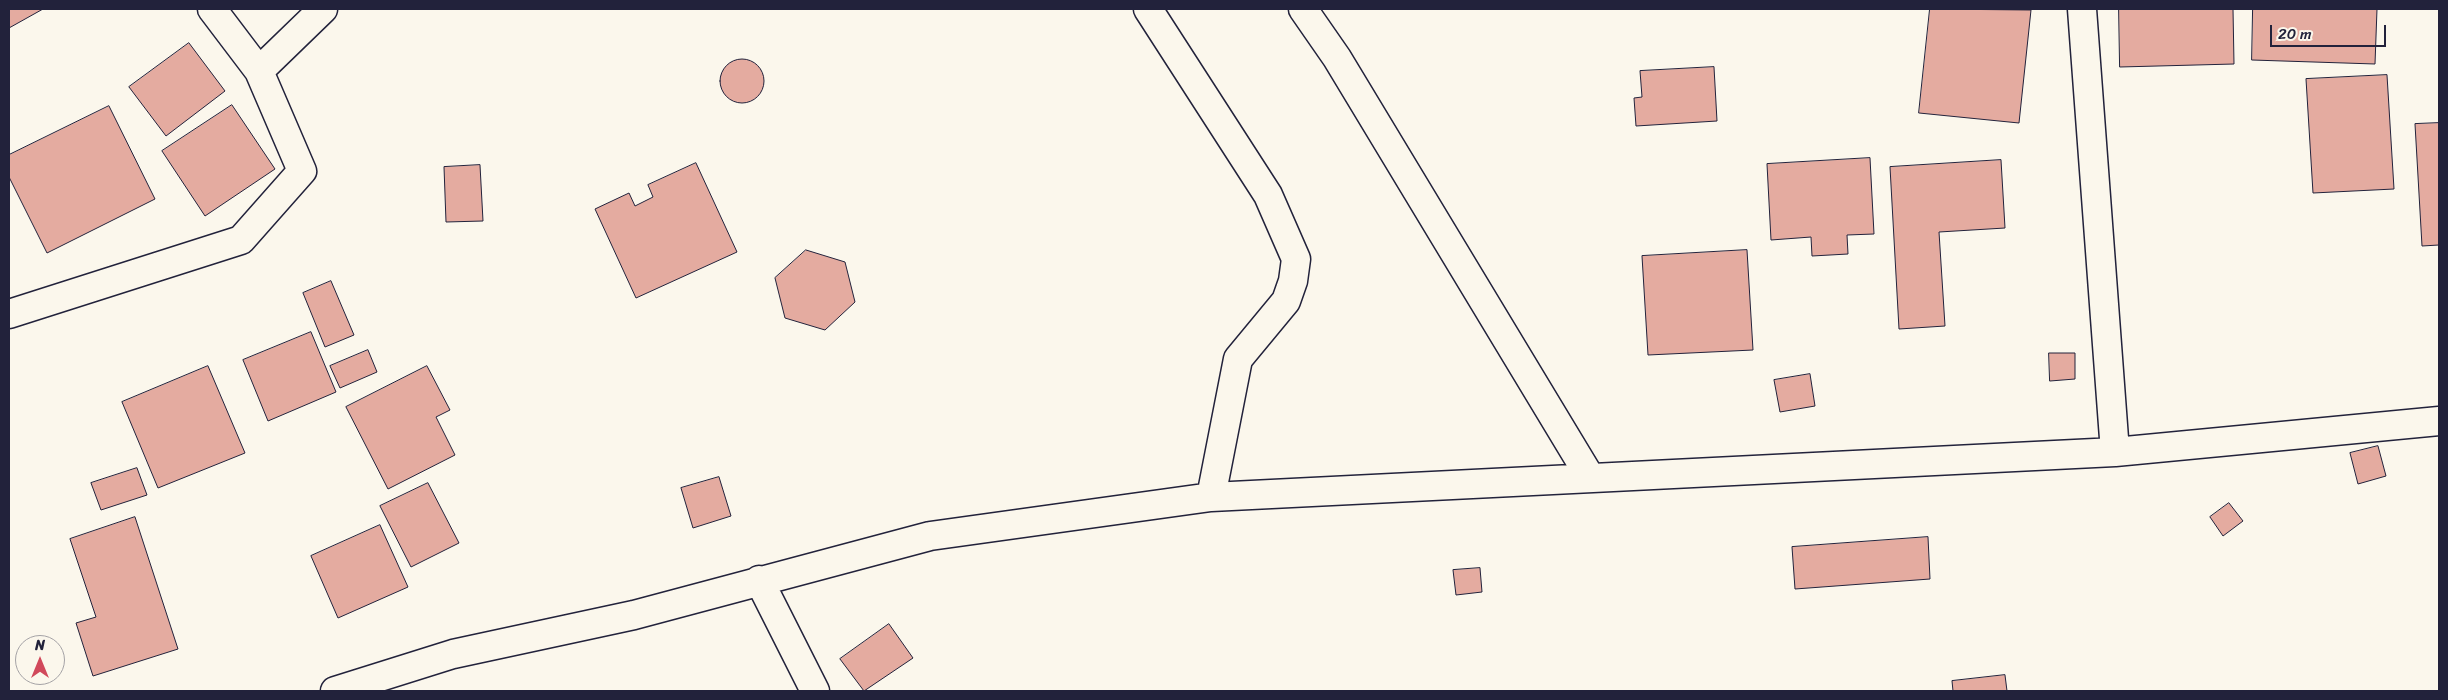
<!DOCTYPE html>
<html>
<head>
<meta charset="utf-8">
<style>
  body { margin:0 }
  #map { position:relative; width:2448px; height:700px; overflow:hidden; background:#fbf7ec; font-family:Sriracha,sans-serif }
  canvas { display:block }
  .frame { position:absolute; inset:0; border:10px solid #22223b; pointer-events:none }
  .north { position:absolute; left:15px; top:635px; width:50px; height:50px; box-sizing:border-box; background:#fbf7ec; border:1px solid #a4a2a5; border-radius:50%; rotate:0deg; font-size:14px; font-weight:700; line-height:20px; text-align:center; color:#22223b }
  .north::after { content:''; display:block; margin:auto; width:18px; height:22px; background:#d1495b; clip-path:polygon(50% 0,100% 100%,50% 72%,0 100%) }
  .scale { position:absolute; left:2270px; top:25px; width:116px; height:22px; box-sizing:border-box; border:2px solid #22223b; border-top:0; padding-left:6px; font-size:15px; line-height:18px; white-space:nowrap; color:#22223b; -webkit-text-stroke:4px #fbf7ec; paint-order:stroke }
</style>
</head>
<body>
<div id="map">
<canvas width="2448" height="700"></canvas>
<div class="frame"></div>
<div class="north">N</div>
<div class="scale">20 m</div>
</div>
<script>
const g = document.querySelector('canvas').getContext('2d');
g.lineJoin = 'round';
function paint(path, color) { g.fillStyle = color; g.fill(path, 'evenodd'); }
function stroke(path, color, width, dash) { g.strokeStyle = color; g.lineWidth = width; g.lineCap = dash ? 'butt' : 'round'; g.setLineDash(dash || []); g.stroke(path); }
const building = new Path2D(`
  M9 9H43L9 28Z
  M1930 9 2031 10 2019 123 1919 113Z
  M2119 9H2233L2234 64 2120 67Z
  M2253 9H2377L2375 64 2252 60Z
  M189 43 225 91 166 136 129 87Z
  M720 81a22 22 0 1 1 44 0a22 22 0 1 1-44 0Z
  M1714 67 1717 121 1636 126 1634 98 1642 97 1640 71Z
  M2387 75 2394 189 2313 193 2306 79Z
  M232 105 275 169 205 216 162 151Z
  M109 106 155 199 47 253 9 177V155Z
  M2439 123V245L2422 246 2415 124Z
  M1870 158 1874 234 1847 235 1848 254 1812 256 1811 237 1771 240 1767 164Z
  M2001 160 2005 228 1939 232 1945 326 1899 329 1890 167Z
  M696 163 737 252 636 298 595 209 629 193 635 206 653 197 648 185Z
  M480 165 483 221 446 222 444 167Z
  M806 250 845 262 855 302 825 330 785 318 775 278Z
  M1747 250 1753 350 1648 355 1642 256Z
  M331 281 354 335 325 347 303 293Z
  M311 332 336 392 268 421 243 360Z
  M368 350 377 372 340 388 330 366Z
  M2049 353H2075V379L2050 381Z
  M208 366 245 453 158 488 122 402Z
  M427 366 450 410 436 417 455 455 388 489 346 407Z
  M1810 374 1815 406 1780 412 1774 380Z
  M2378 446 2386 476 2358 484 2350 453Z
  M137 468 147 495 101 510 91 483Z
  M719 477 731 516 693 528 681 488Z
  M428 483 459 543 411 567 380 506Z
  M2229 503 2243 521 2223 536 2210 517Z
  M135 517 178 649 93 676 76 623 96 617 70 539Z
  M380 525 408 587 338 618 311 556Z
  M1928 537 1930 579 1795 589 1792 547Z
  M1480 568 1482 592 1456 595 1453 570Z
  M889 624 913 658 864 691 840 659Z
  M2005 675 2007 691H1953L1952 681Z`);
const minor = new Path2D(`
  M212 9 259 71
  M1148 9 1268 195 1296 259 1293 281 1286 301 1238 359 1211 497
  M1303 9 1337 58 1590 477
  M2082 9 2115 452
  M9 314 241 240 302 171 259 71 323 9
  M759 580 815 691
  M335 691 453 654 634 615 930 536 1211 497 2115 452 2439 421`);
paint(building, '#e4aba0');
stroke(building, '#22223b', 1);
stroke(minor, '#22223b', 31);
stroke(minor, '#fbf7ec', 28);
</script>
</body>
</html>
